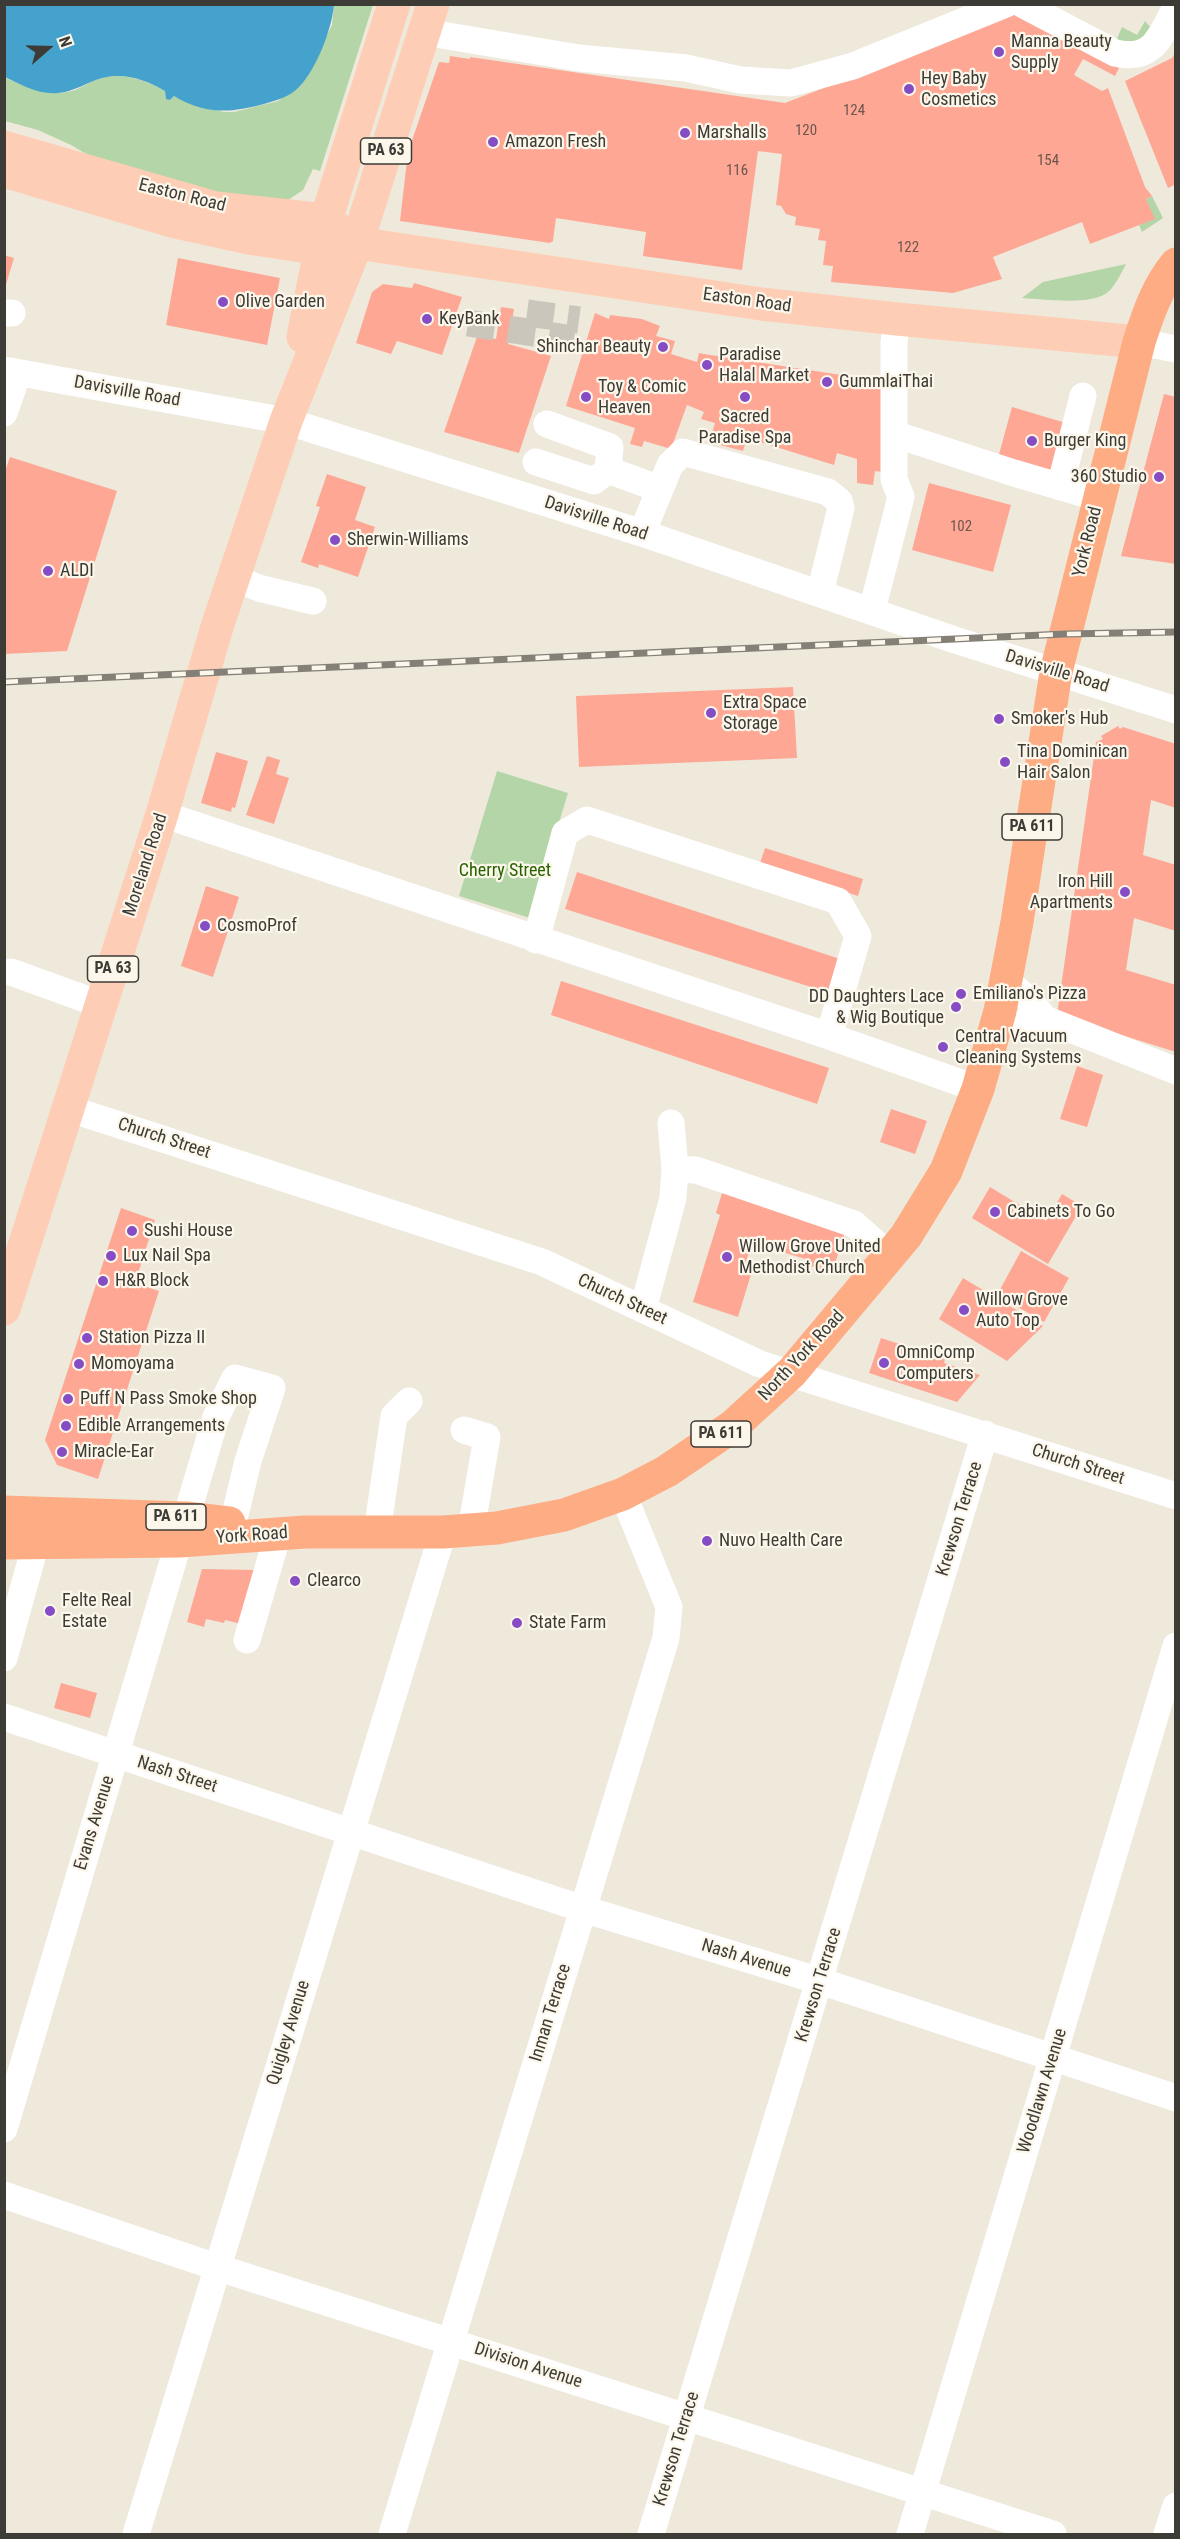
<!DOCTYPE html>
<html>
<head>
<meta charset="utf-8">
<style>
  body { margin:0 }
  #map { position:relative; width:1180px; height:2539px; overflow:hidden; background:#efe9dc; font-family:"Roboto Condensed",sans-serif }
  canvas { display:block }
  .frame { position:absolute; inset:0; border:6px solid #3d3b36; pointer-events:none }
  .north { position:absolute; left:18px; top:18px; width:60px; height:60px; -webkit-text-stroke:4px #fcf7ea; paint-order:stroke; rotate:70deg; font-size:16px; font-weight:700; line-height:24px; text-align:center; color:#3d3b36 }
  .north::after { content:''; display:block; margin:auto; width:21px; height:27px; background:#3d3b36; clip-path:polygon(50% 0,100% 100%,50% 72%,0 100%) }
</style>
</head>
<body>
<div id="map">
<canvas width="1180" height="2539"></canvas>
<div class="frame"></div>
<div class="north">N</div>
</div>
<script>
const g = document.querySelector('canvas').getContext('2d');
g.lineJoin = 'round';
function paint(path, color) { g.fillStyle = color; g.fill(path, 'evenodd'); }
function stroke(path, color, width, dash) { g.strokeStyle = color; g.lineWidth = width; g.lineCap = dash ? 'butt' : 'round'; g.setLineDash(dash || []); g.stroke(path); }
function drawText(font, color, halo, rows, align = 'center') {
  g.font = font + ' "Roboto Condensed",sans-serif'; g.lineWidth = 4.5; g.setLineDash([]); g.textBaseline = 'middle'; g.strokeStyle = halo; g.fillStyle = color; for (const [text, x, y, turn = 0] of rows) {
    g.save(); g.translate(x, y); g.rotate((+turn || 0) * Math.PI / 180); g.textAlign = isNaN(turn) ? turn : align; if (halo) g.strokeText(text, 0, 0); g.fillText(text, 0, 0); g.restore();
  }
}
const green = new Path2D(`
  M334 5H373L320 171 313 169 303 190 285 202 231 196 93 158 71 145 38 130 5 121 4 77C25 87 49 97 72 91 82 88 92 80 102 78 124 72 147 81 165 91L166 98 170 100 174 96 200 107 224 112H234L278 101 300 86 306 78 332 25Z
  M1145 21 1151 28 1142 42 1116 41 1122 27 1137 35Z
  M1152 196 1163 218 1142 232 1139 225 1154 219 1146 199Z
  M1126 264C1121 273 1116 285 1108 292 1092 306 1043 299 1022 298L1043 282Z
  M497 771 568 793 530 918 459 896Z`);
const water = new Path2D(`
  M4 5 5 4 334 5C332 28 317 68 300 86 290 97 277 100 264 104 230 113 206 115 174 96L170 100 166 99 165 91C147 80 124 72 102 78 87 82 74 92 58 93 39 95 21 85 5 77Z`);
const building = new Path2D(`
  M1015 14 1119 68 1115 76 1083 59 1074 75 1102 91 1108 88 1145 187 1152 196 1146 199 1155 219 1090 244 1082 222 993 257 1002 279 953 293 831 282 833 266 823 265 826 241 818 240 820 229 795 225 796 217 786 214 781 206 776 205 782 154 758 151 742 270 643 256 646 232 556 218 553 241 550 243 400 221 408 152 439 62 449 63 450 56 470 59V57L785 103Z
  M1176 51V184L1168 188 1125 81 1172 58Z
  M4 255 14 258 5 288H4Z
  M178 258 280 278 267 345 166 325Z
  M414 283 462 297 442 355 397 341 391 354 356 343 372 292 383 284 412 288Z
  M501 307 514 309 508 344 551 356 519 453 444 432 478 334 496 339Z
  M595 313 609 319 610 315 642 319 660 326 656 336 675 341 671 354 697 362 699 353 704 354 841 375 840 383 884 389V472L875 471 873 485 857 483V459L837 453 834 465 747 438 743 451 709 442 715 423 701 419 704 412 687 405 671 449 644 441 642 447 630 444 635 428 566 406Z
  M1164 394 1176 397V564L1121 556Z
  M1012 407 1066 423 1052 474 998 458Z
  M10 457 117 491 67 651 4 654V474Z
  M327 474 366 487 355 520 375 527 358 577 319 564 318 568 301 562 320 507 316 506Z
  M929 483 1011 505 993 572 912 550Z
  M793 687 797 758 579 767 576 696Z
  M1118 726 1120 729 1123 727 1176 744V808L1151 800 1143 855 1176 865V931L1134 918 1126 970 1176 985V1052L1057 1015 1096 742 1103 739 1101 736Z
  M216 752 248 761 235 808 232 807 231 812 201 803Z
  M267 756 280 760 276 774 289 778 274 824 246 815Z
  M765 848 863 879 858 896 760 863Z
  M577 872 843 960 833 994 565 909Z
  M206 886 239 897 213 977 181 966Z
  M561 981 829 1068 817 1104 551 1015Z
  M1077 1066 1103 1075 1087 1127 1060 1119Z
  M891 1109 927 1121 915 1154 880 1142Z
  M990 1187 1046 1221 1062 1194 1082 1206 1048 1264 972 1218Z
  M722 1193 847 1226 832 1273 808 1265 809 1260 759 1245 756 1254 749 1252 744 1268 752 1271 738 1317 693 1302 720 1215 716 1213Z
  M121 1208 155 1220 135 1283 159 1291 98 1479 57 1465 45 1440Z
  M1021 1251 1069 1278 1044 1322 997 1295Z
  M963 1278 1043 1326 1007 1361 939 1319Z
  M881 1338 945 1359 944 1363 980 1375 957 1402 869 1373Z
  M202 1569 256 1570 241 1624 225 1620 224 1623 206 1619 204 1627 187 1622Z
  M61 1683 97 1693 90 1718 54 1708Z`);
const minorTunnel = new Path2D(`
  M527 313 579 320
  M468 323 574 339`);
const minor = new Path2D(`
  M1022 4 1115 53C1154 62 1160 36 1176 7
  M424 32 579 58 686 68 740 80 791 83 853 66 1006 4
  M4 313H12
  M1139 342 1176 349
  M4 370 286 421 642 533 952 639 1176 710
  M4 413 18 373
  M547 424 610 447 608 470 660 489
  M894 434 1014 473 1099 498
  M536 462 594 481 608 470
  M1060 487 1083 396
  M642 533 670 465 683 452 828 492 839 501 841 508 820 593
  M233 578 259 588 313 601
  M872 610 901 497 894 479V342L897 319
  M162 814 829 1036 978 1089
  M536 940 565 833 587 820 838 901 858 936 829 1036
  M11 972 102 1005
  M1006 981 1028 999 1045 1019 1176 1071
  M996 1027 1045 1019
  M67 1108 542 1262 760 1364 1176 1496
  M675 1169 696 1170 854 1224 889 1255
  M643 1309 673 1198 675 1169 671 1123
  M464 1430 487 1437 471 1530
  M377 1532 394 1416 409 1401
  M247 1640 278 1534
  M4 1658 36 1543
  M4 1717 583 1909 820 1981 1176 2098
  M4 2129 216 1417 235 1378 272 1388 248 1461 233 1523
  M4 2195 219 2268 1053 2534
  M136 2534 443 1532
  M392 2534 666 1638 669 1607 623 1494
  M651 2534 985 1434
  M910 2534 1176 1646
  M1167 2534 1176 2506`);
const major = new Path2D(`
  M4 147 216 208 326 220 343 233
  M4 171 175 222 248 238 322 249 357 243 761 304 897 319 1139 342
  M303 337 326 220 394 4
  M4 1309 162 814 217 627 286 421 357 243 433 4`);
const highway = new Path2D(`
  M4 1512 186 1518 229 1523
  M4 1543 180 1541 305 1532H443L497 1528 564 1515 623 1494 667 1471 733 1426 792 1372 906 1236 946 1171 978 1089 1000 1011 1017 922 1056 672 1139 342C1148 314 1157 287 1176 264`);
const rail = new Path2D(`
  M4 682 1065 634 1176 632`);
const markers = [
  [999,52,6,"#854cc3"],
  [909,89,6,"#854cc3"],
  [685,133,6,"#854cc3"],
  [493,142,6,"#854cc3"],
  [223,302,6,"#854cc3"],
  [427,319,6,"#854cc3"],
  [663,347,6,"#854cc3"],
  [707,365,6,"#854cc3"],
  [827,382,6,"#854cc3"],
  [586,397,6,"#854cc3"],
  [745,397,6,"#854cc3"],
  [1032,441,6,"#854cc3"],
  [1159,477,6,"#854cc3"],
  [335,540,6,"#854cc3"],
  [48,571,6,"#854cc3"],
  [711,713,6,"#854cc3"],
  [999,719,6,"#854cc3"],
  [1005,762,6,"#854cc3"],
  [1125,892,6,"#854cc3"],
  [205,926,6,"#854cc3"],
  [961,994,6,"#854cc3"],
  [956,1007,6,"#854cc3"],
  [943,1047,6,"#854cc3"],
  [995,1212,6,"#854cc3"],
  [132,1231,6,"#854cc3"],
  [111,1256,6,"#854cc3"],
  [727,1257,6,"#854cc3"],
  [103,1281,6,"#854cc3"],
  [964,1310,6,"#854cc3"],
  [87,1338,6,"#854cc3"],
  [884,1363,6,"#854cc3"],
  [79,1364,6,"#854cc3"],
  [68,1399,6,"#854cc3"],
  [66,1426,6,"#854cc3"],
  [62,1452,6,"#854cc3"],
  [707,1541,6,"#854cc3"],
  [295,1581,6,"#854cc3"],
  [50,1611,6,"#854cc3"],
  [517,1623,6,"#854cc3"]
];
const numberNames = [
  ["124",854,111],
  ["120",806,131],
  ["154",1048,161],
  ["116",737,171],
  ["122",908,248],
  ["102",961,527]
];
const shields = [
  [386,151,51],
  [1032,827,60],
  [113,969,51],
  [721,1434,60],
  [176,1517,60]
];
const shieldNames = [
  ["PA 63",386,151],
  ["PA 611",1032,827],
  ["PA 63",113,969],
  ["PA 611",721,1434],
  ["PA 611",176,1517]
];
const poiNames = [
  ["Manna Beauty",1011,42],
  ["Supply",1011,63],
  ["Hey Baby",921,79],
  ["Cosmetics",921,100],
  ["Marshalls",697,133],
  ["Amazon Fresh",505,142],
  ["Olive Garden",235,302],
  ["KeyBank",439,319],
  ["Shinchar Beauty",651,347,"right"],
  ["Paradise",719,355],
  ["Halal Market",719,376],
  ["GummlaiThai",839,382],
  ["Toy & Comic",598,387],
  ["Heaven",598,408],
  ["Sacred",745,417,"center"],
  ["Paradise Spa",745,438,"center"],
  ["Burger King",1044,441],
  ["360 Studio",1147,477,"right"],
  ["Sherwin-Williams",347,540],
  ["ALDI",60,571],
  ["Extra Space",723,703],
  ["Storage",723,724],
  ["Smoker's Hub",1011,719],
  ["Tina Dominican",1017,752],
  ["Hair Salon",1017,773],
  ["Iron Hill",1113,882,"right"],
  ["Apartments",1113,903,"right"],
  ["CosmoProf",217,926],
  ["Emiliano's Pizza",973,994],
  ["DD Daughters Lace",944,997,"right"],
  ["& Wig Boutique",944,1018,"right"],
  ["Central Vacuum",955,1037],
  ["Cleaning Systems",955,1058],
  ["Cabinets To Go",1007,1212],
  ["Sushi House",144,1231],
  ["Willow Grove United",739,1247],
  ["Methodist Church",739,1268],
  ["Lux Nail Spa",123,1256],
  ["H&R Block",115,1281],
  ["Willow Grove",976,1300],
  ["Auto Top",976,1321],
  ["Station Pizza II",99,1338],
  ["OmniComp",896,1353],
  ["Computers",896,1374],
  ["Momoyama",91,1364],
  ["Puff N Pass Smoke Shop",80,1399],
  ["Edible Arrangements",78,1426],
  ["Miracle-Ear",74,1452],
  ["Nuvo Health Care",719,1541],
  ["Clearco",307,1581],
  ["Felte Real",62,1601],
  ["Estate",62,1622],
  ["State Farm",529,1623]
];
const streetNames = [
  ["Easton Road",182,196,14],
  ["Easton Road",747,301,8],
  ["Davisville Road",127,392,10],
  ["Davisville Road",596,519,18],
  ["York Road",1088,542,-76],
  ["Davisville Road",1057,672,17],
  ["Moreland Road",146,865,-72],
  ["Church Street",164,1139,18],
  ["Church Street",622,1300,25],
  ["North York Road",802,1356,-47],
  ["Church Street",1078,1465,18],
  ["Krewson Terrace",960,1519,-73],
  ["York Road",252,1536,-4],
  ["Nash Street",177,1775,18],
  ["Evans Avenue",95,1823,-73],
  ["Nash Avenue",746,1959,17],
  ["Krewson Terrace",819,1985,-73],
  ["Inman Terrace",551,2013,-73],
  ["Quigley Avenue",289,2033,-73],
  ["Woodlawn Avenue",1043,2091,-73],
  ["Division Avenue",528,2366,18],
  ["Krewson Terrace",677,2449,-73]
];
const parkNames = [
  ["Cherry Street",505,871]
];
paint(green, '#b4d5a8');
paint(water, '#45a2cc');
paint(building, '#fda794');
stroke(minorTunnel, '#cbc6bb', 27, [27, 14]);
stroke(minor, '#fff', 27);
stroke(major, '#fecdb5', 33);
stroke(highway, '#feac84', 33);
stroke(rail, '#848078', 7);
stroke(rail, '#fcf7ea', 4.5, [14]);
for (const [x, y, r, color] of markers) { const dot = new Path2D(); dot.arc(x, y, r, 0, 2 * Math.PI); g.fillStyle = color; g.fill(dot); stroke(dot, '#fcf7ea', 2); }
drawText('15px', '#6d564e', null, numberNames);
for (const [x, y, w] of shields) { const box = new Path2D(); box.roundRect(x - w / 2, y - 13, w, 26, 4.5); g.fillStyle = '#fcf7ea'; g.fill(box); stroke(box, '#3d3b36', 1.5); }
drawText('bold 16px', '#3d3b36', null, shieldNames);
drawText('18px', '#3d3b36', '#fcf7ea', poiNames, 'left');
drawText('18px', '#3d3b36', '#fcf7ea', streetNames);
drawText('18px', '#266300', '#fcf7ea', parkNames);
</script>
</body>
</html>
